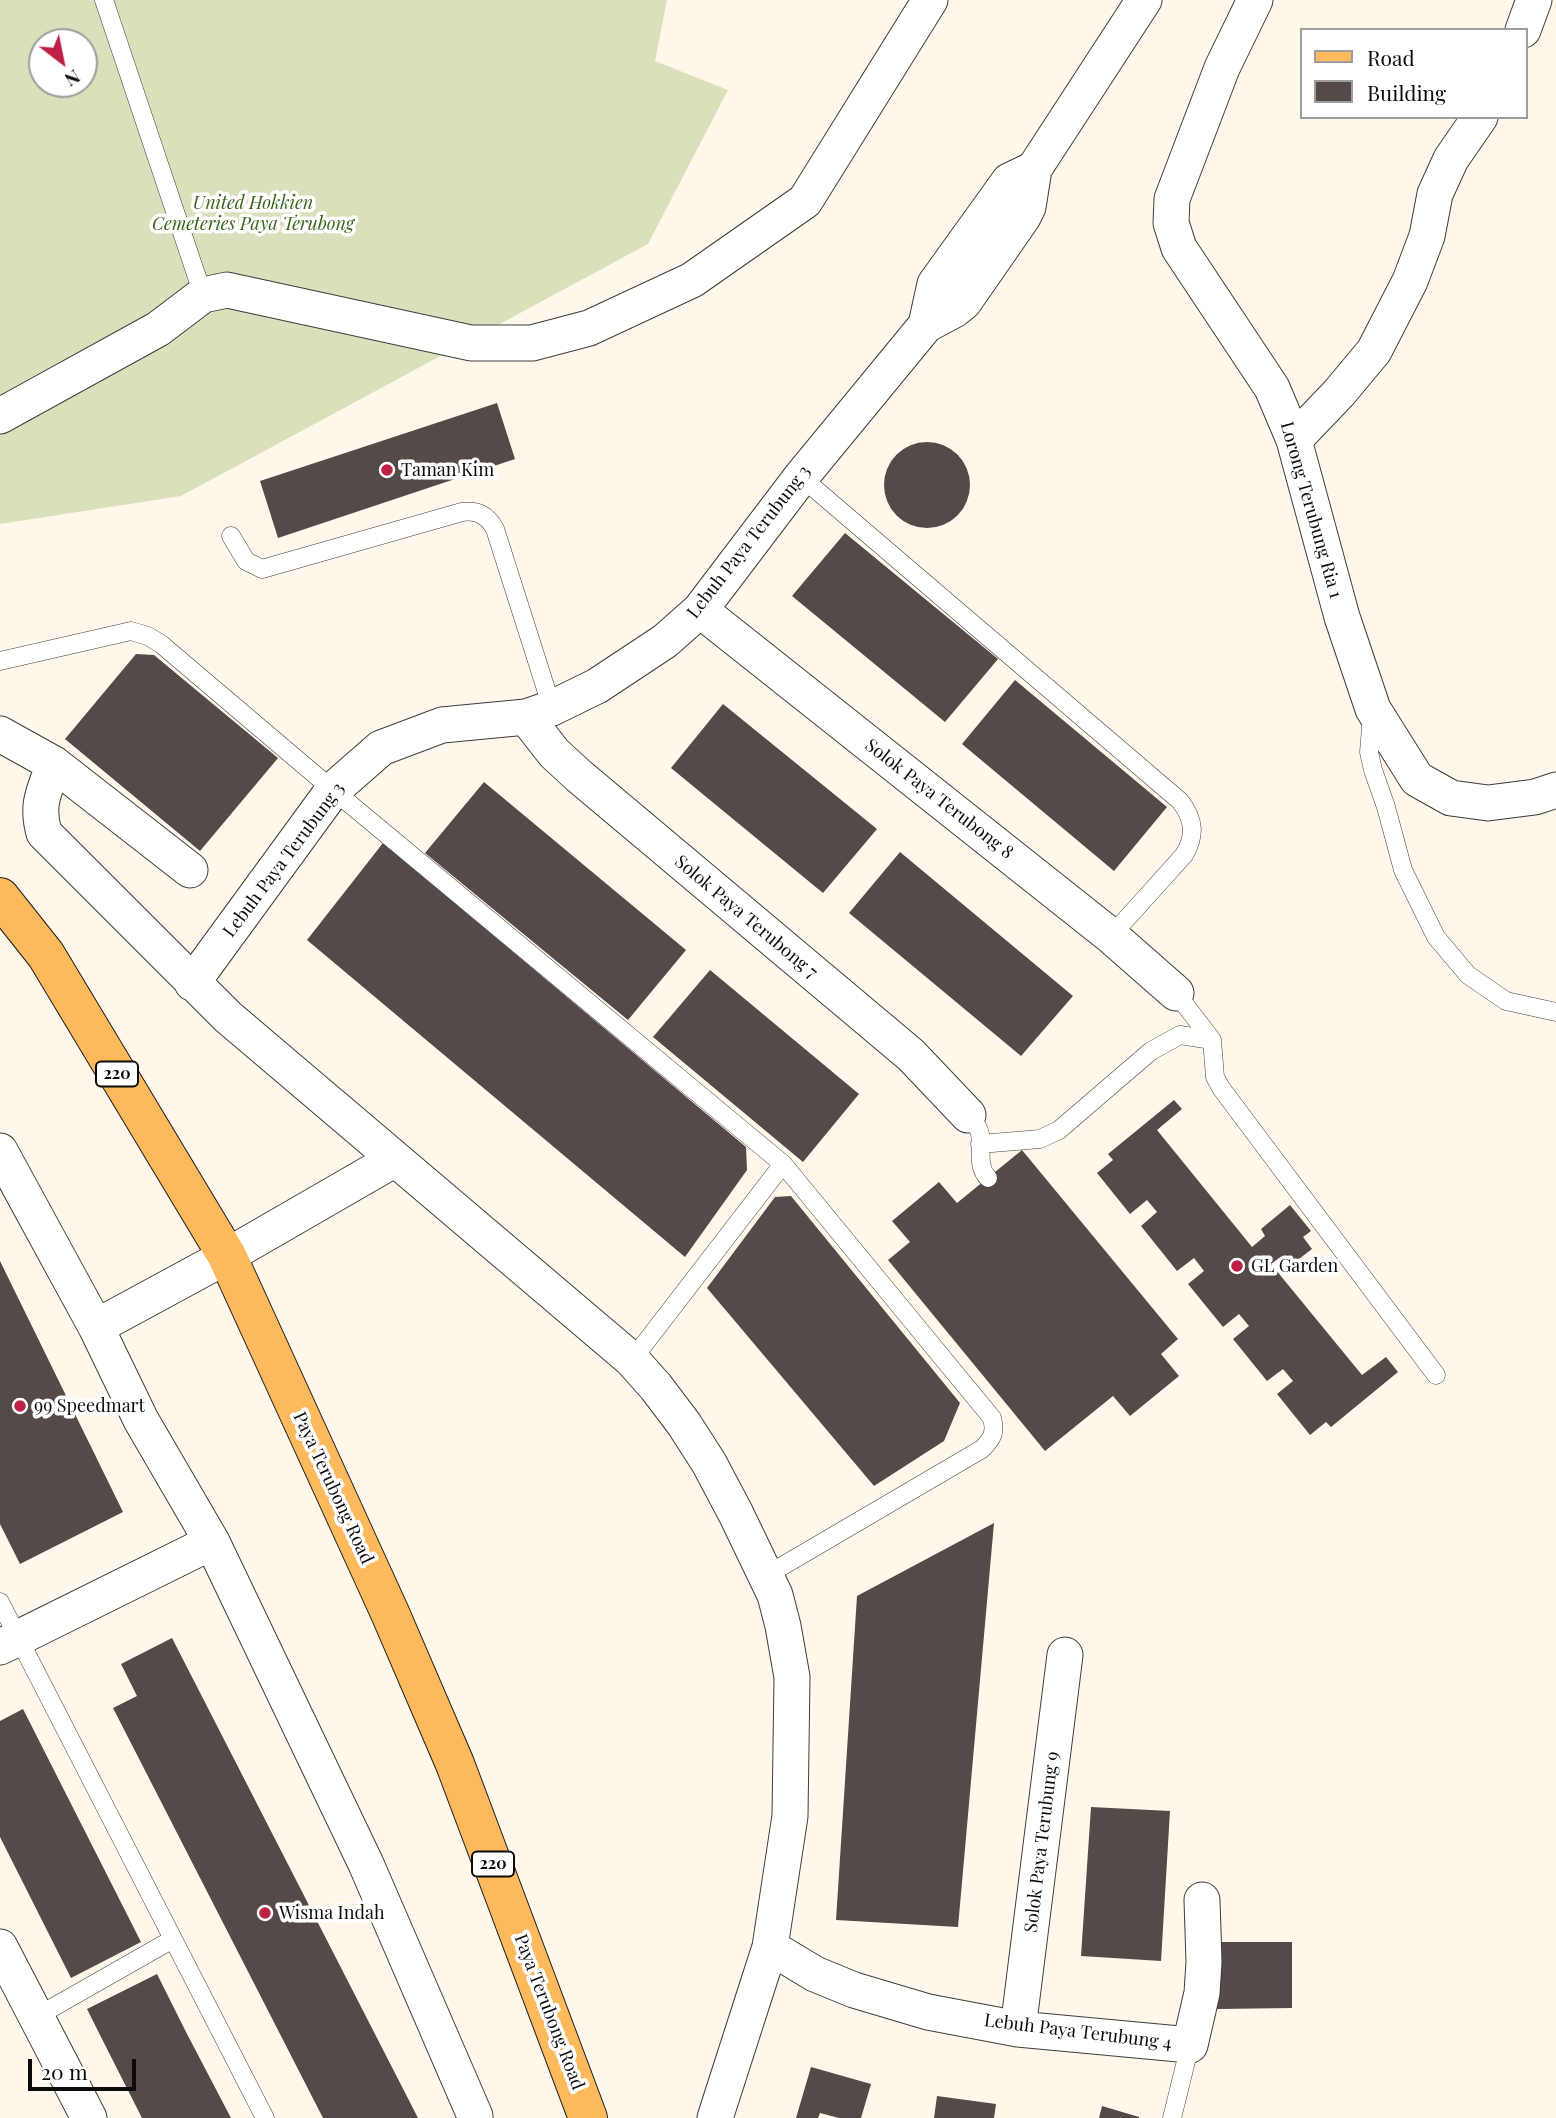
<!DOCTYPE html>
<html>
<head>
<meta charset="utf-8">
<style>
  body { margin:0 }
  #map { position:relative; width:1556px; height:2118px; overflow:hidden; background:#fff7ea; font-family:"Playfair Display",serif }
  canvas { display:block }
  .legend { position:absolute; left:1300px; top:28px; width:228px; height:91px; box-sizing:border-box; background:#fff; border:2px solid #9d9d9d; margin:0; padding:9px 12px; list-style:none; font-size:21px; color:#0b0b0b }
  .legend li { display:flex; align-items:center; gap:14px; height:35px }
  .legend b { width:35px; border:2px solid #9d9d9d }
  .north { position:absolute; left:28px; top:28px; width:70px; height:70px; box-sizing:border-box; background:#fff; border:2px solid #9d9d9d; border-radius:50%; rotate:148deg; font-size:19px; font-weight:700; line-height:28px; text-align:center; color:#0b0b0b }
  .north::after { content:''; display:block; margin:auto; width:24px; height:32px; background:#be2143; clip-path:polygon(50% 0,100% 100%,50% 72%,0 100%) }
  .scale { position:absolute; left:28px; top:2059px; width:108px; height:32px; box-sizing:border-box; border:4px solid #0b0b0b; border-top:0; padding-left:9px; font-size:21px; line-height:24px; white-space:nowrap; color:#0b0b0b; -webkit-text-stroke:5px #fff; paint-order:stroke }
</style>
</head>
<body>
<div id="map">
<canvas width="1556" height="2118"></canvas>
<ul class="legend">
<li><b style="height:9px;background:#fcba5d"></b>Road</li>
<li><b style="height:19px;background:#544a48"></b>Building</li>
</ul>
<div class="north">N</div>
<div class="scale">20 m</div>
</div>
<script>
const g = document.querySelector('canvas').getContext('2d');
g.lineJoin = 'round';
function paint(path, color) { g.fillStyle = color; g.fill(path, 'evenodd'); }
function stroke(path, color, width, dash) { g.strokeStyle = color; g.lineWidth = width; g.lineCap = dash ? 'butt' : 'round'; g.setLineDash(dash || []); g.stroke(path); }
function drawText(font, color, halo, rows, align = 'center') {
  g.font = font + ' "Playfair Display",serif'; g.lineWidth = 7; g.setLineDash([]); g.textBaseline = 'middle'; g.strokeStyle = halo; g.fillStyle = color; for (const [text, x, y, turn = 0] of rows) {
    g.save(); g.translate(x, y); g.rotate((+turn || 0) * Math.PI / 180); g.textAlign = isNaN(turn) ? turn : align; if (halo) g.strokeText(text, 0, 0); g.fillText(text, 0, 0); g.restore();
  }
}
const cemetery = new Path2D(`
  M0 0H667L655 61 728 90 648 244 181 496 0 524ZM42 42H84V84H42Z`);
const building = new Path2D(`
  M497 403 515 459 278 538 260 481Z
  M884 485a43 43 0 1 1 86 0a43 43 0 1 1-86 0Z
  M845 533 998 659 945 722 792 596Z
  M136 654 154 655 278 758 200 851 65 739Z
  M1015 680 1167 807 1114 871 962 744Z
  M723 704 877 829 823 893 671 768Z
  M484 782 686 950 628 1020 425 853Z
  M383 843 746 1147 747 1170 685 1257 307 940Z
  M900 852 1073 996 1021 1056 849 913Z
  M710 970 859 1094 803 1162 653 1037Z
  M1174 1100 1182 1109 1157 1130 1252 1247 1265 1236 1261 1229 1290 1205 1311 1231 1303 1237 1312 1249 1287 1268 1279 1258 1271 1264 1362 1375 1386 1357 1398 1372 1331 1427 1326 1422 1310 1435 1277 1394 1293 1381 1283 1369 1267 1381 1233 1339 1249 1326 1239 1314 1223 1327 1188 1284 1204 1271 1194 1258 1177 1271 1141 1226 1157 1212 1147 1200 1130 1214 1097 1173 1113 1160 1108 1154Z
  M1022 1150 1178 1339 1161 1354 1179 1376 1130 1416 1113 1396 1045 1451 888 1260 910 1242 892 1221 939 1182 957 1203Z
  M791 1196 960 1403 944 1441 874 1486 707 1288 775 1197Z
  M0 1261 123 1512 20 1564 0 1524Z
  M994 1523 958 1927 836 1920 857 1596Z
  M172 1638 418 2118H323L113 1708 137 1696 121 1664Z
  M23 1709 141 1942 71 1978 0 1837V1721Z
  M1091 1807 1170 1811 1161 1961 1081 1956Z
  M1217 1942H1292V2008L1217 2009Z
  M157 1974 186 2032 231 2118H142L102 2039 87 2009Z
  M811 2067 871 2084 861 2118H839L820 2113 818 2118H796Z
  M937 2096 996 2104 994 2118H934Z
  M1102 2106 1139 2117V2118H1099Z`);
const lane = new Path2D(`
  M104 0 203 295
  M801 477 1180 801C1194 819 1196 835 1184 855L1111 936
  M231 536 246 561 262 569 462 512C478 510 487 515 495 529L552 708
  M0 661 131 631 148 636 161 644 333 790 783 1164 992 1418C996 1433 992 1439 982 1449L767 1575
  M1372 716 1369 752 1373 770 1386 807 1403 870 1436 937 1468 975 1506 1001 1556 1012
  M1176 993 1212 1040 1215 1077 1221 1088 1436 1375
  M968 1115C973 1121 979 1127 980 1134 983 1150 976 1165 988 1178
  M980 1144 1040 1139 1059 1130 1151 1051 1180 1035 1212 1040
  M632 1360 783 1164
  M0 1602 265 2118
  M36 2017 173 1939
  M1172 2118 1190 2045`);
const street = new Path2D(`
  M1255 0 1222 68 1172 199 1171 223 1179 248 1272 388 1294 440 1342 617 1373 709 1417 779 1451 798 1488 803 1535 797 1556 790
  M1523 30 1534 0
  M926 325 935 284 1009 181 1034 169
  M0 416 158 329 203 295 227 290 471 343H532L589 328 692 280 805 201 930 0
  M1294 440 1339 393 1374 351 1410 281 1427 236 1435 194 1451 159 1480 117
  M700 610 1111 936 1176 993
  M526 717 554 753 579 776 911 1055 968 1115
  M0 734 54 764 190 870
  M54 764C44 792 36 804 44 833L228 1017 632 1360 656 1387 684 1424 709 1463 736 1514 775 1595 783 1626 792 1677 790 1816 770 1947 715 2118
  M192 983 333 790 381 748 442 725 526 717 552 708 597 686 665 641 700 610 801 477 926 325 954 310 964 302 1023 217 1028 207 1034 169 1144 0
  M0 1151 96 1327 141 1420 212 1542 366 1864 475 2116
  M96 1327 227 1256 395 1159
  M0 1647 212 1542
  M0 1947 89 2118
  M770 1947 815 1974 854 1990 928 2012 1018 2029 1190 2045 1202 1993 1204 1962 1202 1900
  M1018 2029 1065 1655`);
const primary = new Path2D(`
  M0 897 46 955 227 1256 390 1613 455 1764 588 2118`);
const markers = [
  [387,470,7,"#be2143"],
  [1237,1266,7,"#be2143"],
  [20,1406,7,"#be2143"],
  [265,1913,7,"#be2143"]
];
const shields = [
  [117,1074,42],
  [493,1864,42]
];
const shieldNames = [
  ["220",117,1074],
  ["220",493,1864]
];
const parkNames = [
  ["United Hokkien",253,203],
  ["Cemeteries Paya Terubong",253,224]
];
const poiNames = [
  ["Taman Kim",401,470],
  ["GL Garden",1251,1266],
  ["99 Speedmart",34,1406],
  ["Wisma Indah",279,1913]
];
const streetNames = [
  ["Lorong Terubung Ria 1",1311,510,74],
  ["Lebuh Paya Terubung 3",749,542,-52],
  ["Solok Paya Terubong 8",939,799,38],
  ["Lebuh Paya Terubung 3",284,860,-53],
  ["Solok Paya Terubong 7",746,917,40],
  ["Paya Terubong Road",333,1488,65],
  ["Solok Paya Terubung 9",1042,1842,-83],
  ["Paya Terubong Road",549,2012,69],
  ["Lebuh Paya Terubung 4",1078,2032,7]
];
paint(cemetery, '#dbe0bc');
paint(building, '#544a48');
stroke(lane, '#3e3e3e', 19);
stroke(street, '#3e3e3e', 37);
stroke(primary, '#1c1c1c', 40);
stroke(lane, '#fff', 18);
stroke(street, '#fff', 35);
stroke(primary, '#fcba5d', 38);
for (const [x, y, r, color] of markers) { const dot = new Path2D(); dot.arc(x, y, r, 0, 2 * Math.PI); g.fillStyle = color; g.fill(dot); stroke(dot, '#fff', 2.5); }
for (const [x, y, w] of shields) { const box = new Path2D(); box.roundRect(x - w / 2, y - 12.5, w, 25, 5); g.fillStyle = '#fff'; g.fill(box); stroke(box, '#0b0b0b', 2); }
drawText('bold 16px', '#0b0b0b', null, shieldNames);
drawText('italic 18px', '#37641b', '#fff', parkNames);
drawText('18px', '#0b0b0b', '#fff', poiNames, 'left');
drawText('18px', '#0b0b0b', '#fff', streetNames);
</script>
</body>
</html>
